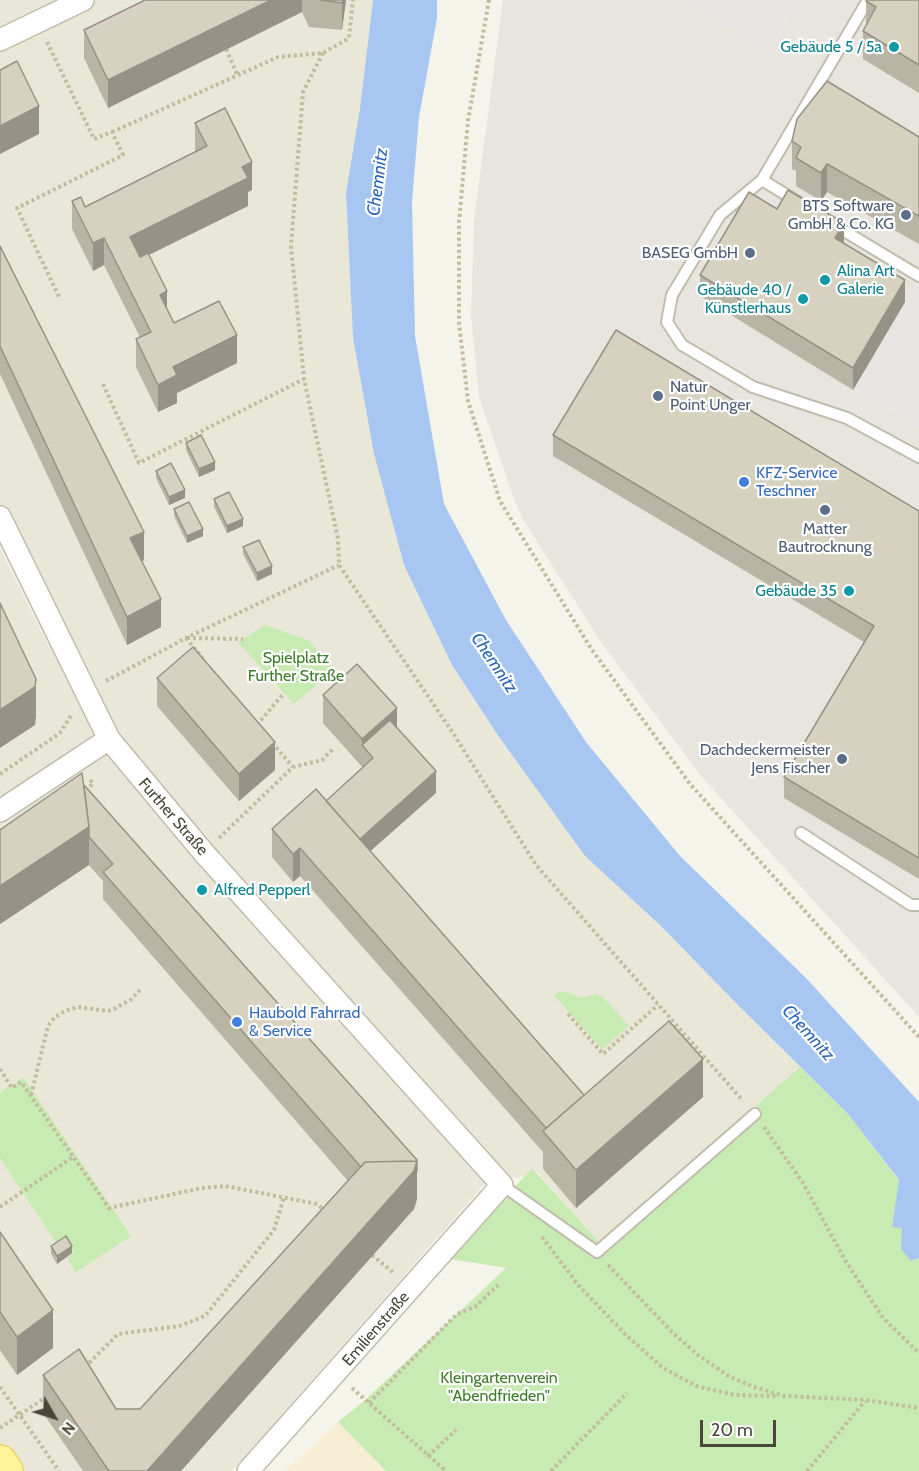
<!DOCTYPE html>
<html>
<head>
<meta charset="utf-8">
<style>
	body { margin:0 }
	#map { position:relative; width:919px; height:1471px; overflow:hidden; background:#f5f4ea; font-family:Cabin,sans-serif }
	canvas { display:block }
	.north { position:absolute; left:24px; top:1387px; width:60px; height:60px; -webkit-text-stroke:4px #fff; paint-order:stroke; rotate:129deg; font-size:16px; font-weight:700; line-height:24px; text-align:center; color:#4a4638 }
	.north::after { content:''; display:block; margin:auto; width:21px; height:27px; background:#4a4638; clip-path:polygon(50% 0,100% 100%,50% 72%,0 100%) }
	.scale { position:absolute; left:700px; top:1420px; width:76px; height:27px; box-sizing:border-box; border:3px solid #4a4638; border-top:0; padding-left:8px; font-size:18px; line-height:21px; white-space:nowrap; color:#4a4638; -webkit-text-stroke:4px #fff; paint-order:stroke }
</style>
</head>
<body>
<div id="map">
<canvas width="919" height="1471"></canvas>
<div class="north">N</div>
<div class="scale">20 m</div>
</div>
<script>
const ctx = document.querySelector('canvas').getContext('2d');
ctx.lineJoin = 'round';
function fill(path, color) {
  ctx.fillStyle = color;
  ctx.fill(path, 'evenodd');
}
function shape(rows) {
  const path = new Path2D();
  for (const r of rows) {
    path.moveTo(r[0], r[1]);
    for (let i = 2; i < r.length; i += 2) path.lineTo(r[i], r[i + 1]);
  }
  return path;
}
function stroke(path, color, width, dash) {
  ctx.strokeStyle = color;
  ctx.lineWidth = width;
  ctx.lineCap = dash ? 'butt' : 'round';
  ctx.setLineDash(dash || []);
  ctx.stroke(path);
}
function label(font, color, halo, rows, align = 'center') {
  ctx.font = font + ' Cabin,sans-serif';
  ctx.lineWidth = 4.5;
  ctx.setLineDash([]);
  ctx.textBaseline = 'middle';
  ctx.strokeStyle = halo;
  ctx.fillStyle = color;
  for (const [text, x, y, turn = 0] of rows) {
    ctx.save();
    ctx.translate(x, y);
    ctx.rotate((+turn || 0) * Math.PI / 180);
    ctx.textAlign = isNaN(turn) ? turn : align;
    if (halo) ctx.strokeText(text, 0, 0);
    ctx.fillText(text, 0, 0);
    ctx.restore();
  }
}
fill(shape([
	[0,0,373,0,360,108,346,193,353,338,374,454,404,565,452,665,499,737,585,856,661,926,800,1067,599,1242,533,1168,523,1177,488,1180,232,1471,0,1471,0,548,55,660,0,539]
]), '#e9e7d8');
fill(shape([
	[338,1422,386,1471,284,1471]
]), '#f7eed6');
fill(shape([
	[503,0,919,0,919,1017,701,776,601,642,522,518,514,499,479,397,471,315,474,220]
]), '#e8e5df');
fill(shape([
	[265,625,308,640,334,670,294,704,238,642],
	[561,992,567,992,581,998,595,994,602,996,629,1026,602,1049,554,995],
	[800,1067,848,1114,899,1181,892,1227,902,1227,911,1261,919,1258,919,1471,386,1471,338,1422,365,1400,506,1268,450,1259,532,1168,599,1242],
	[23,1077,131,1236,76,1272,67,1258,74,1253,66,1242,59,1247,0,1158,0,1093]
]), '#c8eab3');
fill(shape([
	[682,0,802,0,770,53],
	[918,282,919,283,919,429,853,390]
]), '#e7e6e2');
fill(shape([
	[373,0,437,0,437,18,419,117,412,202,415,336,444,504,506,620,586,742,680,856,806,978,919,1102,919,1258,911,1261,901,1249,902,1228,892,1227,899,1180,848,1114,736,1003,661,926,585,856,499,737,452,665,404,565,374,454,353,338,346,193,360,108]
]), '#a7c7f2');
const service = shape([
	[868,0,762,180,720,215,672,295,667,322,682,345,753,387,847,418,919,457],
	[762,180,798,202],
	[831,223,919,276],
	[801,833,911,905,919,905],
	[502,1185,597,1252,755,1114]
]);
const minor = shape([
	[0,40,83,0],
	[0,517,109,739,204,853,502,1185,248,1471],
	[0,811,109,739]
]);
const primary = shape([
	[0,1462,6,1471]
]);
stroke(service, '#c1bdad', 14);
stroke(minor, '#c1bdad', 24);
stroke(primary, '#e6d568', 36);
stroke(shape([
	[489,0,468,121,459,222,459,323,468,401,500,501,592,650,690,784,919,1037],
	[47,42,94,139,112,132,123,155,17,208,59,297],
	[226,49,237,74],
	[323,53,303,92,291,246,304,379,338,539,339,565,453,733,536,865,743,1101],
	[112,132,278,57,323,53,349,38,353,0],
	[103,384,139,463,304,379],
	[186,638,203,659],
	[187,638,243,639],
	[106,681,186,638,339,565],
	[257,725,284,693],
	[272,743,293,767],
	[0,774,60,733,72,714],
	[85,790,93,784,90,779],
	[219,838,293,767,322,760,333,749],
	[568,1014,603,1054,658,1005],
	[0,1069,12,1088,21,1082,109,1208,202,1188,225,1186,317,1204,325,1211],
	[31,1095,48,1026,55,1017,65,1011,78,1007,108,1011,114,1009,130,1000,140,990],
	[764,1127,803,1183,845,1260,883,1318,919,1353],
	[0,1207,73,1157],
	[542,1237,579,1286,627,1336,663,1368,696,1386,734,1395,777,1396],
	[372,1255,395,1274],
	[608,1265,674,1334,698,1355,730,1377,754,1387,784,1396,866,1400,919,1408],
	[85,1367,118,1334,179,1326,205,1316,274,1230,284,1197],
	[0,1387,59,1471],
	[352,1388,446,1471],
	[369,1403,457,1314,475,1307,498,1285],
	[0,1428,46,1397],
	[428,1456,456,1430],
	[551,1471,627,1393],
	[807,1471,865,1401]
]), '#c3bc9e', 4, [3, 3]);
stroke(service, '#fff', 10);
stroke(minor, '#fff', 21);
stroke(primary, '#fff39a', 33);
fill(shape([
	[145,0,346,0,342,30,309,27,302,12,108,108,84,58,84,30],
	[919,0,919,93,863,59,863,31,866,25,866,1],
	[195,123,252,190,248,192,248,206,149,255,167,309,174,323,237,363,177,393,177,403,158,412,136,367,136,339,140,337,104,265,93,271,72,229,72,201,85,207,195,152],
	[919,137,919,244,827,192,821,201,796,186,796,171,792,169,792,141],
	[777,209,844,243,905,302,853,390,700,296,700,275],
	[0,246,144,560,142,561,161,627,127,645,0,374],
	[553,435,919,511,919,879,784,798,784,777,864,642,553,456],
	[186,443,215,470,199,477,186,450],
	[156,471,185,498,169,505,156,478],
	[214,499,243,526,227,533,214,507],
	[174,509,203,536,187,543,174,516],
	[243,547,272,574,257,581,243,554],
	[157,678,275,770,239,801,157,706],
	[323,695,397,727,436,793,370,851,584,1095,703,1097,576,1208,543,1169,543,1152,300,876,293,882,272,857,272,829,326,801,363,768,323,723],
	[84,785,417,1160,417,1199,414,1209,181,1471,83,1471,43,1413,43,1375,116,1409,140,1409,348,1181,103,899,103,881,89,865,0,924,0,830],
	[0,1232,53,1348,17,1375,0,1350],
	[51,1246,72,1253,57,1264,51,1254]
]), '#b9b5a4');
fill(shape([
	[271,0,302,0,302,12,108,108,108,80],
	[343,0,346,0,342,30,342,3],
	[39,106,39,134,0,154,0,126],
	[252,162,252,190,248,192,248,206,130,264,130,237,242,167],
	[827,164,827,192,821,201,821,173],
	[844,223,844,245,835,238],
	[104,238,104,265,93,271,93,243],
	[905,280,905,302,853,390,853,368],
	[167,291,167,319,160,295],
	[237,335,237,363,177,393,177,403,158,412,158,385,173,367],
	[215,462,215,470,199,477,199,469],
	[185,490,185,498,169,505,169,497],
	[243,519,243,526,227,533,227,526],
	[203,529,203,536,187,543,187,536],
	[144,532,144,560,130,566,130,538],
	[272,566,272,574,257,581,257,573],
	[161,599,161,627,127,645,127,617],
	[36,679,36,717,35,725,0,748,0,710],
	[397,708,397,736,362,745,362,739],
	[275,742,275,770,239,801,239,774],
	[436,771,436,793,357,863,357,842],
	[89,827,89,865,0,924,0,886],
	[300,848,300,876,293,882,293,854],
	[703,1059,703,1097,576,1208,576,1170],
	[417,1160,417,1199,414,1209,181,1471,147,1471],
	[72,1246,72,1253,57,1264,57,1256],
	[53,1310,53,1348,17,1375,17,1337]
]), '#969386');
const building = shape([
	[145,0,271,0,108,80,84,30,145,0],
	[321,0,343,0,342,3,321,0],
	[867,0,919,0,919,65,863,31,876,7,866,1,867,0],
	[17,61,39,106,0,126,0,70,17,61],
	[827,81,919,137,919,216,827,164,821,173,796,158,801,147,792,141,797,119,827,81],
	[225,108,252,162,242,167,248,178,130,237,140,257,148,253,167,291,160,295,174,323,219,301,237,335,173,367,177,375,158,385,136,339,151,332,104,238,93,243,72,201,81,197,85,207,207,146,195,123,225,108],
	[788,190,844,223,835,238,905,280,853,368,700,275,749,192,777,209,788,190],
	[0,246,144,532,130,538,161,599,127,617,0,346,0,246],
	[616,330,919,511,919,858,784,777,874,626,553,435,616,330],
	[201,435,215,462,199,469,186,443,201,435],
	[171,463,185,490,169,497,156,471,171,463],
	[229,492,243,519,227,526,214,499,229,492],
	[189,502,203,529,187,536,174,509,189,502],
	[259,540,272,566,257,573,243,547,259,540],
	[0,603,36,679,35,687,0,710,0,603],
	[193,647,275,742,239,774,157,678,193,647],
	[357,664,397,708,362,739,323,695,357,664],
	[390,720,436,771,360,839,326,801,373,758,362,745,390,720],
	[82,773,89,827,0,886,0,830,82,773],
	[84,785,417,1160,417,1171,417,1161,365,1162,361,1167,103,872,113,864,89,837,89,827,84,785],
	[316,789,584,1095,546,1128,300,848,293,854,272,829,316,789],
	[669,1021,703,1059,576,1170,543,1131,669,1021],
	[417,1161,414,1171,147,1471,109,1471,43,1375,79,1349,116,1409,140,1409,365,1162,417,1161],
	[0,1232,53,1310,17,1337,0,1312,0,1232],
	[66,1236,72,1246,57,1256,51,1246,66,1236]
]);
fill(building, '#d7d2bf');
stroke(building, '#969386', 1.5);
for (const [x, y, r, color] of [
	[894,47,6,"#0f9aa8"],
	[906,215,6,"#5c6f8a"],
	[750,253,6,"#5c6f8a"],
	[825,280,6,"#0f9aa8"],
	[803,299,6,"#0f9aa8"],
	[658,396,6,"#5c6f8a"],
	[744,482,6,"#3f7fe0"],
	[825,510,6,"#5c6f8a"],
	[849,591,6,"#0f9aa8"],
	[842,759,6,"#5c6f8a"],
	[202,890,6,"#0f9aa8"],
	[237,1022,6,"#3f7fe0"]
]) {
  const dot = new Path2D();
  dot.arc(x, y, r, 0, 2 * Math.PI);
  ctx.fillStyle = color;
  ctx.fill(dot);
  stroke(dot, '#fff', 2);
}
label('16px', '#0d838f', '#fff', [
	["Gebäude 5 / 5a",882,47],
	["Alina Art",837,271,"left"],
	["Galerie",837,289,"left"],
	["Gebäude 40 /",791,290],
	["Künstlerhaus",791,308],
	["Gebäude 35",837,591],
	["Alfred Pepperl",214,890,"left"]
], 'right');
label('16px', '#4e5e75', '#fff', [
	["BTS Software",894,206],
	["GmbH & Co. KG",894,224],
	["BASEG GmbH",738,253],
	["Natur",670,387,"left"],
	["Point Unger",670,405,"left"],
	["Matter",825,529,"center"],
	["Bautrocknung",825,547,"center"],
	["Dachdeckermeister",830,750],
	["Jens Fischer",830,768]
], 'right');
label('16px', '#366cbe', '#fff', [
	["KFZ-Service",756,473],
	["Teschner",756,491],
	["Haubold Fahrrad",249,1013],
	["& Service",249,1031]
], 'left');
label('16px', '#3b7d29', '#fff', [
	["Spielplatz",296,658],
	["Further Straße",296,676],
	["Kleingartenverein",499,1378],
	["\"Abendfrieden\"",499,1396]
]);
label('16px', '#4a4638', '#fff', [
	["Further Straße",173,817,49],
	["Emilienstraße",376,1329,-49]
]);
label('italic 18px', '#2e67b8', '#fff', [
	["Chemnitz",378,182,-83],
	["Chemnitz",494,663,56],
	["Chemnitz",808,1033,48]
]);
</script>
</body>
</html>
